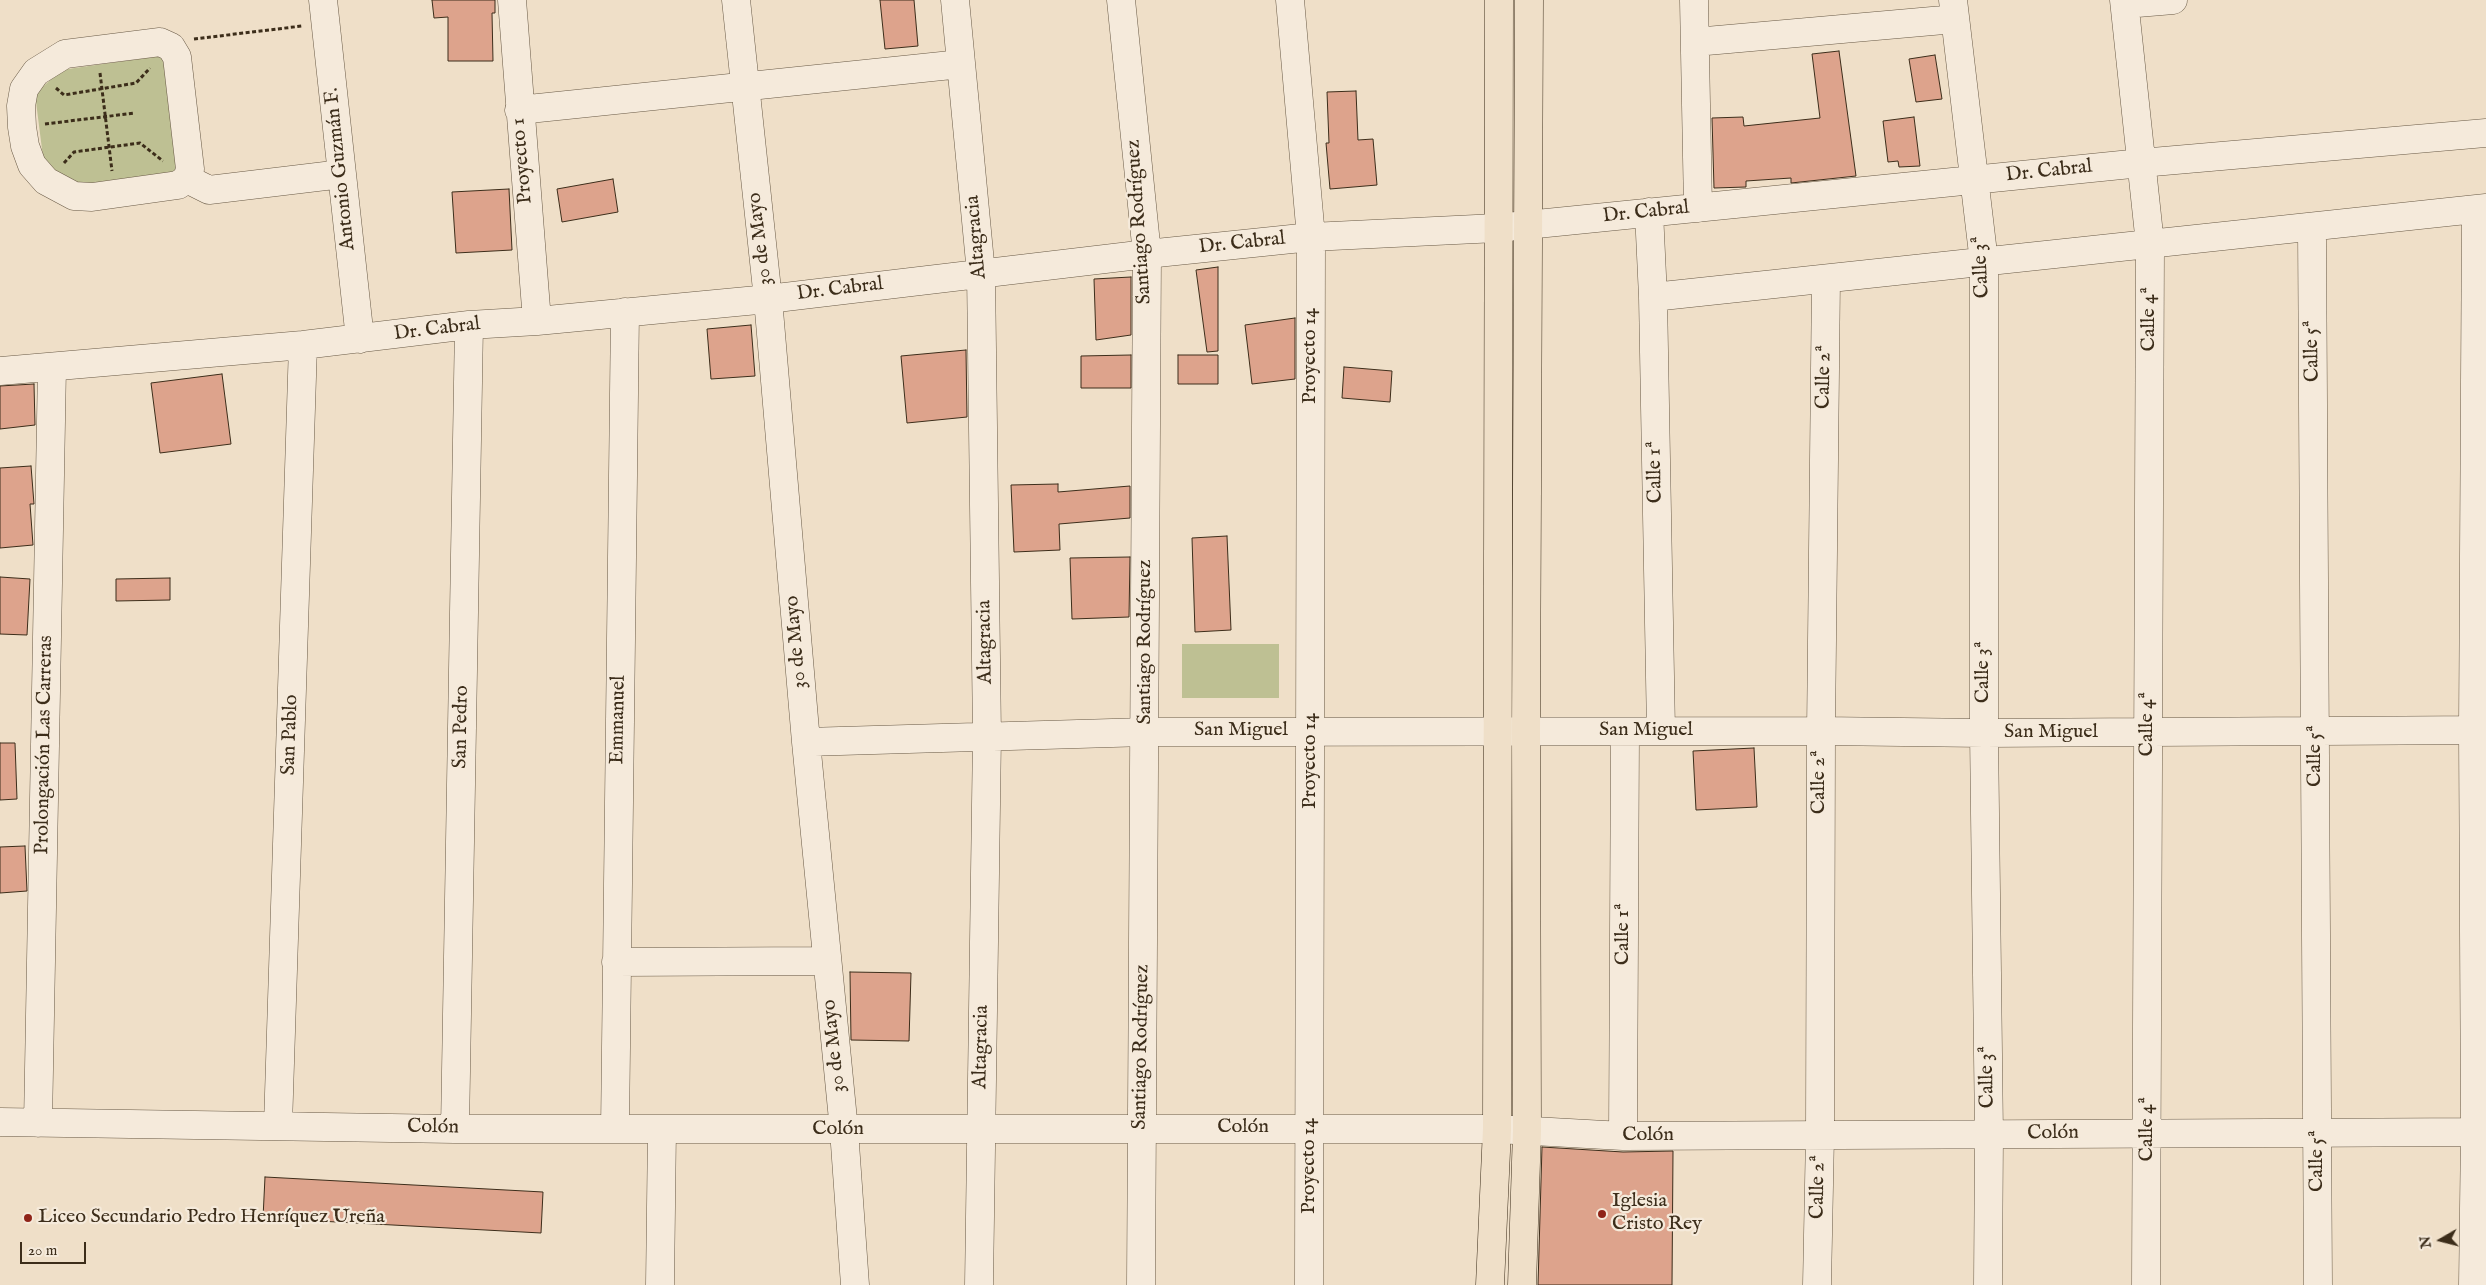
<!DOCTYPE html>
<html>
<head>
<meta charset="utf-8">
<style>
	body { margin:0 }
	#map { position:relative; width:2486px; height:1285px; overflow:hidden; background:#efdfc8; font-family:"IM FELL English",serif }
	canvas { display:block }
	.north { position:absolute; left:2416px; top:1215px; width:50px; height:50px; -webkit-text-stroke:4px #f5eadb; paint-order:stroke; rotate:262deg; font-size:14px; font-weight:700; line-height:20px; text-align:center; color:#3c2d1a }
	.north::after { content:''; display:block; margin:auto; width:18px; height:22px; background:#3c2d1a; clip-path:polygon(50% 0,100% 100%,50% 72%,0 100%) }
	.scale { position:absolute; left:20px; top:1242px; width:66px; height:22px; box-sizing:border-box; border:2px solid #3c2d1a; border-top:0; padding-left:6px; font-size:15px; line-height:18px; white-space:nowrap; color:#3c2d1a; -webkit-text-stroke:4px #f5eadb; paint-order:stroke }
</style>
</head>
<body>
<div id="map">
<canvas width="2486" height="1285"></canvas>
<div class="north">N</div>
<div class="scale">20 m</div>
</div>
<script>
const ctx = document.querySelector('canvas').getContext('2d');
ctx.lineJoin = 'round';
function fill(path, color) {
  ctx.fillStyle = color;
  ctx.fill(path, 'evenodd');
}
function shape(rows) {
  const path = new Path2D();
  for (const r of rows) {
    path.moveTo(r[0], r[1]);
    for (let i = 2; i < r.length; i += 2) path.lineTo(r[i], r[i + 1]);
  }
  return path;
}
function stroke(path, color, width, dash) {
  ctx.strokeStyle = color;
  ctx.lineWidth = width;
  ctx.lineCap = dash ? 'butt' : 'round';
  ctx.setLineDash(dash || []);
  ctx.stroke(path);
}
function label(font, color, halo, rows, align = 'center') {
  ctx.font = font + ' "IM FELL English",serif';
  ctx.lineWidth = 4.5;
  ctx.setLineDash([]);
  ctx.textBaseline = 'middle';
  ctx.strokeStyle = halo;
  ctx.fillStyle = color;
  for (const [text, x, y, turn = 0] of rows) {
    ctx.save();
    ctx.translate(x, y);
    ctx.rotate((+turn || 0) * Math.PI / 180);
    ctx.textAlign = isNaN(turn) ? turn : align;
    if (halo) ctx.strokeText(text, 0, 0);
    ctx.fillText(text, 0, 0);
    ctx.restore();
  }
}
fill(shape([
	[166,55,179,173,82,186,44,165,35,94,61,70],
	[1182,644,1279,644,1279,698,1182,698]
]), '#bec093');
const building = shape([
	[432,0,495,0,495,13,492,13,493,61,448,61,448,17,434,18,432,0],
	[880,0,914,0,918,46,885,49,880,0],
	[1839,51,1856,176,1791,183,1791,178,1746,181,1746,187,1714,188,1712,118,1743,117,1744,126,1820,118,1812,54,1839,51],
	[1935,55,1942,99,1916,102,1909,59,1935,55],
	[1356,91,1358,140,1373,139,1377,185,1330,189,1326,143,1329,143,1327,92,1356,91],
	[1914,117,1920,166,1899,167,1898,161,1888,162,1883,121,1914,117],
	[613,179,618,212,562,222,557,189,613,179],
	[509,189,512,250,456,253,452,192,509,189],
	[1218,267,1218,351,1207,352,1196,270,1218,267],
	[1131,277,1131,335,1096,340,1094,279,1131,277],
	[1295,318,1295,379,1252,384,1245,325,1295,318],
	[751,325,755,376,711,379,707,329,751,325],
	[966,350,967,417,907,423,901,356,966,350],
	[1131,355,1131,388,1081,388,1081,356,1131,355],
	[1178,355,1218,355,1218,384,1178,384,1178,355],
	[1344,367,1392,371,1390,402,1342,398,1344,367],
	[222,374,231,444,160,453,151,383,222,374],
	[34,384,35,425,0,429,0,386,34,384],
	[31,466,34,504,30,504,33,545,0,548,0,468,31,466],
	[1058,484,1058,492,1130,486,1130,518,1059,524,1060,550,1014,552,1011,485,1058,484],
	[1227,536,1231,630,1195,632,1192,538,1227,536],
	[1130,557,1129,617,1072,619,1070,558,1130,557],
	[0,577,30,579,27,635,0,634,0,577],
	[170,578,170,600,116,601,116,579,170,578],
	[0,743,15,743,17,799,0,800,0,743],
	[1754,748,1757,807,1696,810,1693,751,1754,748],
	[25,846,27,891,0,893,0,847,25,846],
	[850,972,911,973,909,1041,851,1040,850,972],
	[1542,1147,1623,1152,1673,1151,1672,1285,1538,1285,1542,1147],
	[265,1177,543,1192,541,1233,263,1218,265,1177]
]);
fill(building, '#dda38c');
stroke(building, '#3c2d1a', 1);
const minor = shape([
	[323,0,360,339],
	[512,0,537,321],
	[736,0,768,299,806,742,844,1130,855,1285],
	[955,0,981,273,987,736,979,1285],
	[1121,0,1147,254,1141,1285],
	[1290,0,1311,237,1309,1285],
	[1694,0,1698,208],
	[1953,0,1984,262,1984,733,1989,1134,1988,1285],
	[2124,0,2150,244,2146,1285],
	[2125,4,2173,0],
	[160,42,171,47,177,57,190,169,187,179,178,185,92,197,74,196,46,181,32,165,25,146,22,127,21,106,24,89,36,72,65,54,160,42],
	[1695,42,1955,19],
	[519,110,961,64],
	[187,179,209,190,342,174],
	[1649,212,1653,297,1661,731],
	[2312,227,2318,1285],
	[1653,297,2486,208],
	[0,371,303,345,469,325,537,321,768,299,1147,254,1311,237,1497,228,2141,163,2486,133],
	[806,742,1146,732,1821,731,1984,733,2486,730],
	[616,962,826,961],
	[0,1122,455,1129,1497,1129,1623,1136,2486,1132],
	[38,1123,52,367],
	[278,1125,303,345],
	[455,1129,469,325],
	[615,1129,625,312],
	[1623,1136,1625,732],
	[660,1285,662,1129],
	[1817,1285,1820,1135,1821,731,1826,279],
	[2473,1285,2475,1132,2473,730,2476,209]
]);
const major = shape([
	[1490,1285,1497,1129,1499,0],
	[1522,1285,1527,1131,1526,732,1529,0]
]);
stroke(minor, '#695a46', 29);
stroke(major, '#3c2d1a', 29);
stroke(shape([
	[194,39,302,26],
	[100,73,112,171],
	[56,88,64,95,136,83,150,68],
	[45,124,135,113],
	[64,163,74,152,140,143,163,161]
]), '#3c2d1a', 3, [4, 2.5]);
stroke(minor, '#f5eadb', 28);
stroke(major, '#efdfc8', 28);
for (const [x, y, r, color] of [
	[1602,1214,5,"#8f2418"],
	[28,1218,5,"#8f2418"]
]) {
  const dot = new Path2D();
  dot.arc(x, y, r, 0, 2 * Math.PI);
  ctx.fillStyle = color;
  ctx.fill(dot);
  stroke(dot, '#f5eadb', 2);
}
label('20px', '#3c2d1a', '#f5eadb', [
	["Proyecto 1",523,161,-95],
	["Antonio Guzmán F.",341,169,-96],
	["Dr. Cabral",2049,172,-6],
	["Dr. Cabral",1646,213,-6],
	["Santiago Rodríguez",1140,222,-94],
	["Altagracia",977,237,-95],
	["30 de Mayo",761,239,-97],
	["Dr. Cabral",1242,244,-6],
	["Calle 3ª",1982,267,-93],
	["Dr. Cabral",840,290,-7],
	["Calle 4ª",2150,319,-90],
	["Dr. Cabral",437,330,-7],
	["Calle 5ª",2313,351,-91],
	["Proyecto 14",1311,356,-90],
	["Calle 2ª",1825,377,-89],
	["Calle 1ª",1656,472,-91],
	["30 de Mayo",797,642,-95],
	["Altagracia",986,642,-91],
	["Santiago Rodríguez",1146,642,-90],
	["Calle 3ª",1984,672,-90],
	["Emmanuel",619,720,-89],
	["Calle 4ª",2148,724,-90],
	["San Pedro",462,727,-89],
	["San Miguel",1241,731],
	["San Miguel",1646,731],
	["San Miguel",2051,733],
	["San Pablo",291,735,-88],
	["Prolongación Las Carreras",45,745,-89],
	["Calle 5ª",2316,756,-90],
	["Proyecto 14",1311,761,-90],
	["Calle 2ª",1820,782,-90],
	["Calle 1ª",1624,934,-90],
	["30 de Mayo",835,1046,-96],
	["Altagracia",982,1047,-89],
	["Santiago Rodríguez",1142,1047,-89],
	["Calle 3ª",1988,1077,-91],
	["Colón",433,1128,1],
	["Colón",1243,1128],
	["Calle 4ª",2148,1129,-90],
	["Colón",838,1130],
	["Colón",2053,1134,-1],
	["Colón",1648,1136],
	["Calle 5ª",2318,1161,-90],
	["Proyecto 14",1310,1166,-90],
	["Calle 2ª",1819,1187,-89]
]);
label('20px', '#3c2d1a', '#f5eadb', [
	["Iglesia",1612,1202],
	["Cristo Rey",1612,1225],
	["Liceo Secundario Pedro Henríquez Ureña",38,1218]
], 'left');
</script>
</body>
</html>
